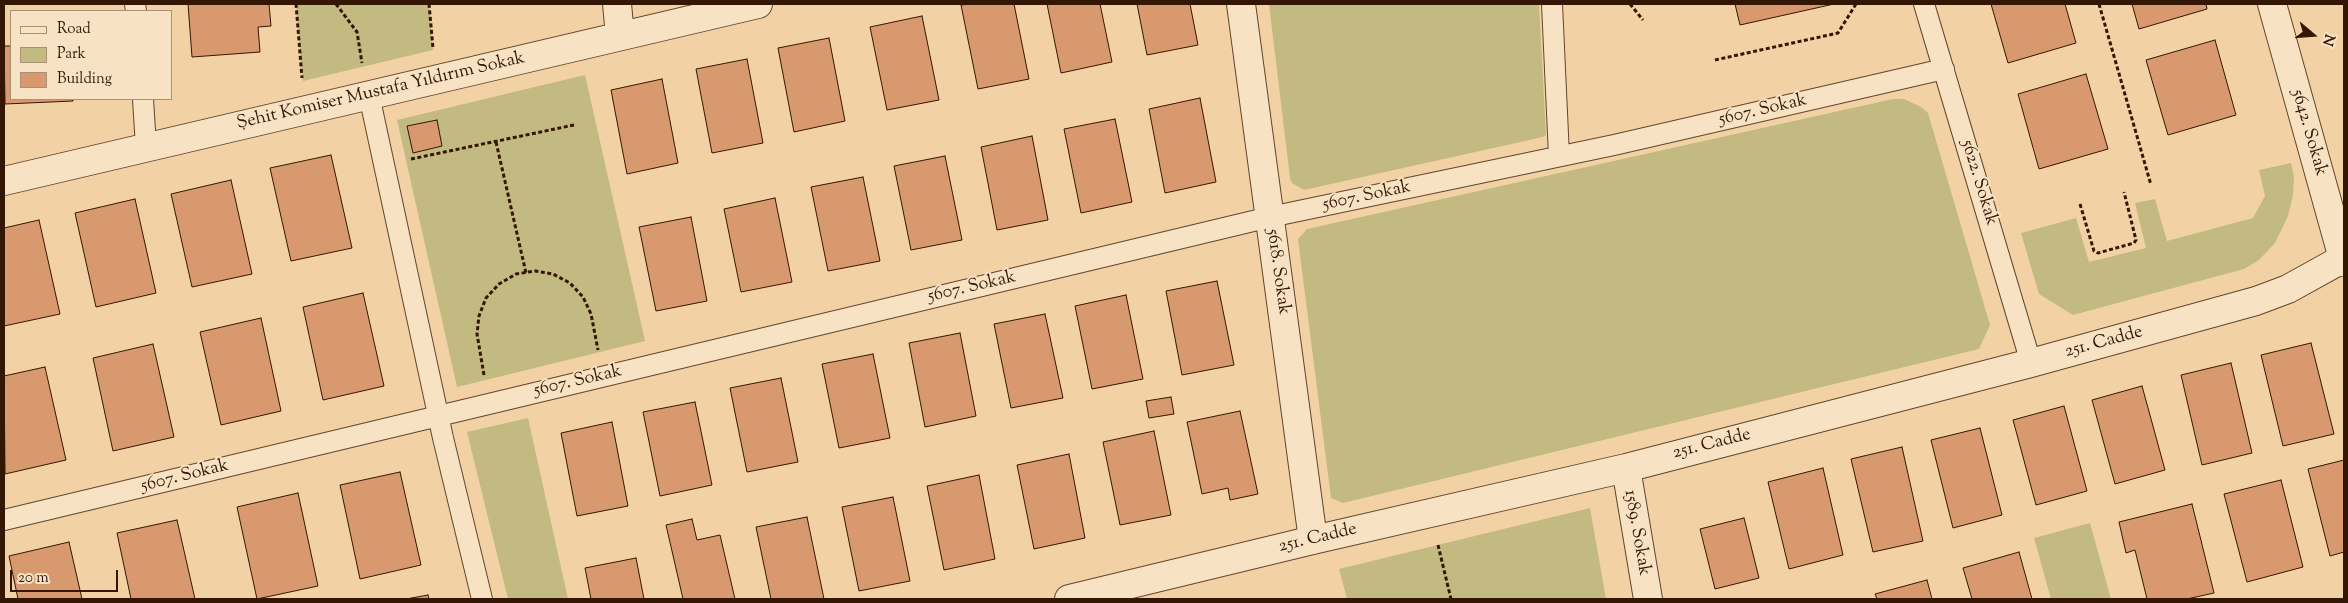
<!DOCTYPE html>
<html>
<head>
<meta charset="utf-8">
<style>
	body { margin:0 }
	#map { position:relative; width:2348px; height:603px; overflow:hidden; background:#f2d2a5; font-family:"Sorts Mill Goudy",serif }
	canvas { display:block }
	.frame { position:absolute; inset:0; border:5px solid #331604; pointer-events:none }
	.legend { position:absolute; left:10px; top:10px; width:162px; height:90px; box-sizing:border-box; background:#f7e2c4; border:1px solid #a99077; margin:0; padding:6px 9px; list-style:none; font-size:15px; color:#331604 }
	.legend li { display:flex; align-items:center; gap:10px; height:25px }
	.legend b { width:25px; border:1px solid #a99077 }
	.north { position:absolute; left:2288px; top:10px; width:50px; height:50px; -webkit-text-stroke:4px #f7e2c4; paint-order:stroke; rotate:108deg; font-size:14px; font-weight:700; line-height:20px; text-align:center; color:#331604 }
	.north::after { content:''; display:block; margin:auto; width:18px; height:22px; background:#331604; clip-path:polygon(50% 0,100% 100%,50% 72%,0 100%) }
	.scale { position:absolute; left:10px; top:570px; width:108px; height:22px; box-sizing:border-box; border:2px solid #331604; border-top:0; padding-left:6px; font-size:15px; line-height:18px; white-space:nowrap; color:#331604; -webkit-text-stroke:4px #f7e2c4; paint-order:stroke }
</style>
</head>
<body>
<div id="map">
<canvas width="2348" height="603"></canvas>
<div class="frame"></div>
<ul class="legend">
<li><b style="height:6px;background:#f7e2c4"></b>Road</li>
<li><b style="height:14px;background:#c2ba81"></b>Park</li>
<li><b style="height:14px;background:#d8996e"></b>Building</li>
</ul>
<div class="north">N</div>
<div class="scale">20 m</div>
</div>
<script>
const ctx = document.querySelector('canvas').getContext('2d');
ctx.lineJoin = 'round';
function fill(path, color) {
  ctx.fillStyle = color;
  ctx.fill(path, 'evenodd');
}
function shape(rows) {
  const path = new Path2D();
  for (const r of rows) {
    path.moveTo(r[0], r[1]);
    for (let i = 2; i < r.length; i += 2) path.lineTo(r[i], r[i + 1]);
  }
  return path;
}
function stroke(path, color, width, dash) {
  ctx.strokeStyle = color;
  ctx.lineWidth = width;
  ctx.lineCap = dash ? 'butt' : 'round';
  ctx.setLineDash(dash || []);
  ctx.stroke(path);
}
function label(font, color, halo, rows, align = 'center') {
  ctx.font = font + ' "Sorts Mill Goudy",serif';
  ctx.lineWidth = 4;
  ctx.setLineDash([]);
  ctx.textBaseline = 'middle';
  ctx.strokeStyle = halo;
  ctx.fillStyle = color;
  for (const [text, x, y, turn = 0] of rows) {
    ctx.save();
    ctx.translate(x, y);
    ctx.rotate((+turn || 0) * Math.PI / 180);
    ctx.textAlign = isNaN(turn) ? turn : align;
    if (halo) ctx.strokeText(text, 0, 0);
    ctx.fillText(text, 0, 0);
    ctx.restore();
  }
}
fill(shape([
	[296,4,429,4,433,50,303,81],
	[1269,4,1539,4,1546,135,1543,137,1304,190,1292,183,1290,178],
	[585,75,645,341,457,387,397,120],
	[1893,99,1904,99,1921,107,1928,113,1990,325,1979,349,1343,503,1331,498,1298,239,1307,229],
	[2291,163,2294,177,2293,195,2288,216,2275,243,2259,260,2244,269,2073,315,2039,294,2021,233,2076,218,2089,262,2146,248,2135,203,2155,199,2167,241,2253,218,2265,196,2259,170],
	[528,418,568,599,508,599,467,432],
	[1590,508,1606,599,1347,599,1339,569],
	[2090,523,2111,599,2051,599,2034,538]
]), '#c2ba81');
const building = shape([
	[188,4,269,4,271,26,258,27,260,52,192,57,188,4],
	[970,4,1014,4,1029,79,978,89,961,5,970,4],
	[1047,4,1100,4,1112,62,1061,73,1047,4],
	[1137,4,1190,4,1198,45,1147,55,1137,4],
	[1735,4,1834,4,1740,25,1735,4],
	[1991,4,2065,4,2076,43,2008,63,1991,4],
	[2132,4,2206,4,2207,9,2139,29,2132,4],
	[922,16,939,100,887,110,870,27,922,16],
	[829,38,845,121,794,132,778,48,829,38],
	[2215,40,2236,115,2168,135,2146,60,2215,40],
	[4,46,11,46,11,99,73,99,73,101,5,104,4,46],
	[747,59,763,143,712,153,696,69,747,59],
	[2086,74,2108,149,2039,169,2018,94,2086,74],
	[662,79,678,163,627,174,611,90,662,79],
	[1200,98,1216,182,1165,193,1149,109,1200,98],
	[1115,119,1132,202,1081,213,1064,129,1115,119],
	[437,120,442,146,413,153,407,126,437,120],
	[1032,136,1048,220,997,230,981,147,1032,136],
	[331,155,352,248,291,261,270,168,331,155],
	[945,156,962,240,911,250,894,166,945,156],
	[863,177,880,261,828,271,811,187,863,177],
	[231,180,252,274,192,287,171,194,231,180],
	[775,198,792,282,741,292,724,209,775,198],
	[135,199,156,293,96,307,75,213,135,199],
	[691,217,707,301,656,311,639,227,691,217],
	[39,220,60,314,4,326,4,228,39,220],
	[1217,281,1234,365,1182,375,1166,291,1217,281],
	[363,293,384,386,323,400,303,307,363,293],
	[1126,295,1143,379,1092,389,1075,306,1126,295],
	[1045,314,1063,398,1011,408,994,324,1045,314],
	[261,318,281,411,221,425,200,332,261,318],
	[960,333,976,416,925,427,909,343,960,333],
	[2311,343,2334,434,2283,446,2261,355,2311,343],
	[153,344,174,437,113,451,93,358,153,344],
	[873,354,890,438,839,448,822,364,873,354],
	[2231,363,2252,453,2202,465,2181,375,2231,363],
	[45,367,66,460,5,474,4,376,45,367],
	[781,378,798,462,747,472,730,388,781,378],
	[2142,386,2165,470,2115,484,2092,400,2142,386],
	[1171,397,1174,414,1149,418,1146,401,1171,397],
	[695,402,712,485,660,496,643,412,695,402],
	[2064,406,2087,491,2036,505,2013,420,2064,406],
	[1240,411,1258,494,1230,500,1228,488,1202,494,1187,422,1240,411],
	[612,422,628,506,577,516,561,433,612,422],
	[1980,428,2002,515,1953,528,1931,440,1980,428],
	[1154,431,1171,515,1120,525,1103,442,1154,431],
	[1902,447,1923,541,1873,552,1851,459,1902,447],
	[1069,454,1085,538,1034,549,1017,465,1069,454],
	[2344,460,2344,552,2330,556,2308,469,2344,460],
	[1823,468,1843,555,1789,569,1768,482,1823,468],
	[400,472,421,565,360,579,340,485,400,472],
	[979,475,995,559,944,570,927,486,979,475],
	[2281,480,2303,567,2247,582,2224,494,2281,480],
	[298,493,318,586,257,599,237,507,298,493],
	[893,497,910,581,859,591,842,507,893,497],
	[2192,504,2214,593,2187,599,2147,599,2135,550,2126,553,2119,522,2192,504],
	[807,517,824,599,771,599,756,527,807,517],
	[1744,518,1759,578,1715,589,1700,529,1744,518],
	[692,519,697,540,720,535,735,599,683,599,666,525,692,519],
	[177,520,195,599,131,599,117,533,177,520],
	[69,542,82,599,18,599,9,556,69,542],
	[2019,552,2032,599,1972,599,1963,568,2019,552],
	[636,558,644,599,591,599,585,568,636,558],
	[1927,580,1932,599,1877,599,1875,594,1927,580],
	[428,595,429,599,406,599,428,595]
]);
fill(building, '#d8996e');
stroke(building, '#331604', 1);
const service = shape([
	[135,4,136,11],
	[1552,4,1559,156],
	[1924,4,2031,363],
	[369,95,443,438,482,599],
	[143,99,146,147],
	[4,520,1270,217,1614,145,1944,69]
]);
const minor = shape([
	[617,4,620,36],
	[1241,4,1313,540],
	[2272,4,2344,262],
	[4,181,758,4],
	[1626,468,1648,599],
	[1069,599,1313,540,1626,468,2031,363,2256,301,2288,289,2344,258]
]);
stroke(service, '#63452c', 22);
stroke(minor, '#63452c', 30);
stroke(shape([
	[296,4,302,78],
	[336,4,357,32,362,63],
	[429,4,433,48],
	[1630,4,1643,20],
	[2099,4,2151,185],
	[1715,60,1838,33,1856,4],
	[496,142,526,273],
	[411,159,574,125],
	[2080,204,2094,251,2098,253,2134,243,2136,240,2124,192],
	[484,375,477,334,479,316,486,298,499,284,516,274,535,271,553,274,570,283,583,297,591,314,598,350],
	[1438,545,1451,599]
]), '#331604', 3, [4, 2.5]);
stroke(service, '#f7e2c4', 20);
stroke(minor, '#f7e2c4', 28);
label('18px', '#331604', '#f7e2c4', [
	["Şehit Komiser Mustafa Yıldırım Sokak",381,92,-13],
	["5607. Sokak",1763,111,-13],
	["5642. Sokak",2308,133,74],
	["5622. Sokak",1978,183,73],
	["5607. Sokak",1367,197,-12],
	["5618. Sokak",1277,272,82],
	["5607. Sokak",972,288,-13],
	["251. Cadde",2104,343,-15],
	["5607. Sokak",578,382,-13],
	["251. Cadde",1712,445,-14],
	["5607. Sokak",185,477,-14],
	["1589. Sokak",1636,533,80],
	["251. Cadde",1318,539,-13]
]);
</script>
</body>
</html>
